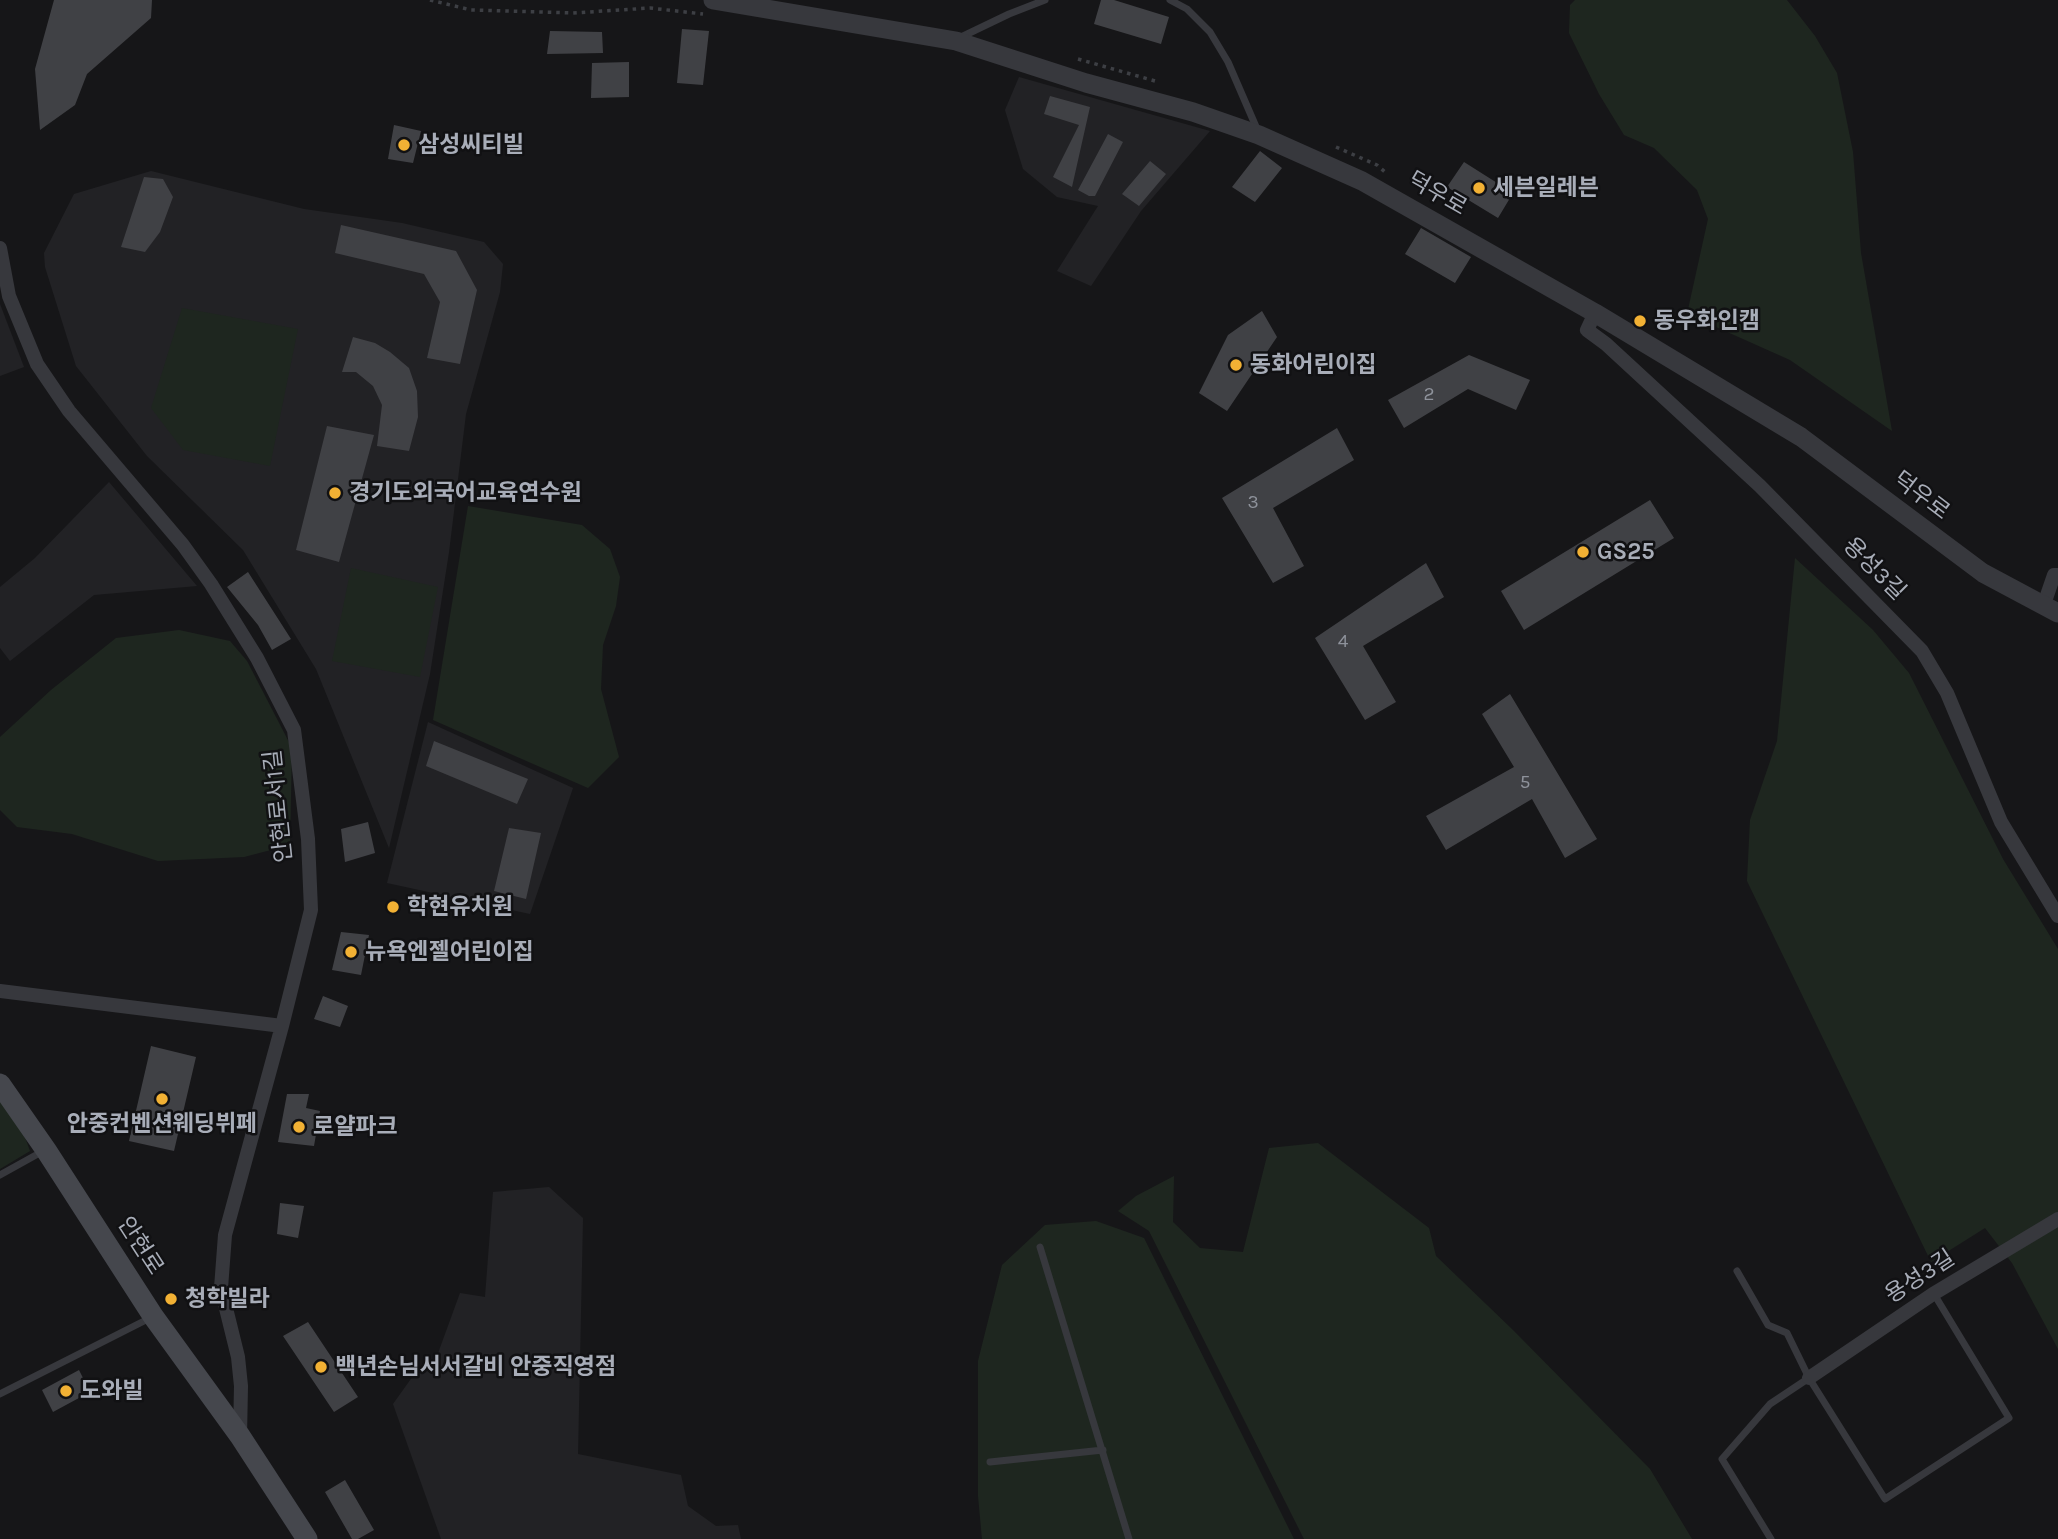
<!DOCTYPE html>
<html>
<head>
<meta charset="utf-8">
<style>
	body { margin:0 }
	canvas { display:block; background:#161618 }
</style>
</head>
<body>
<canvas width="2058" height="1539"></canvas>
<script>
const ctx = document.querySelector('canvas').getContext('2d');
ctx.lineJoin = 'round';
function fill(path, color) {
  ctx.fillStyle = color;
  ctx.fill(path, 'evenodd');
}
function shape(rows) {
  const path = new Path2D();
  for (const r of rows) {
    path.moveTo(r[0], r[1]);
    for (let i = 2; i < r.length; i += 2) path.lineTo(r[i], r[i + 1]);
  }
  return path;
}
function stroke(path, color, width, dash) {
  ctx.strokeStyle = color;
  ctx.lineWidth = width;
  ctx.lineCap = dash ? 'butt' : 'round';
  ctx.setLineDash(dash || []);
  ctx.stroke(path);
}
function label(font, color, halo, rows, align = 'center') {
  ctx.font = font + ' Karla,"Noto Sans KR",sans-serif';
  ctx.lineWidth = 5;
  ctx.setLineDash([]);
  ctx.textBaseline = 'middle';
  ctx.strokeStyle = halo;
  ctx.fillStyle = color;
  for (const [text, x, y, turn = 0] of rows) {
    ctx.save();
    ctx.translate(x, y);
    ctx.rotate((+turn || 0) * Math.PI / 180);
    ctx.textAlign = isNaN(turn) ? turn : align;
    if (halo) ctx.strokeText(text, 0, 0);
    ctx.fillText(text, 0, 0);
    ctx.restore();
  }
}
fill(shape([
	[1019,77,1210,131,1141,211,1091,286,1057,271,1098,206,1057,197,1023,169,1005,110],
	[151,171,304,209,402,223,484,242,503,264,500,292,466,414,449,552,430,674,389,848,316,669,243,550,147,456,76,366,45,267,44,253,74,194],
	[0,304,24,367,0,376],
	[109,482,197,586,94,595,10,661,0,648,0,587,35,558],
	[428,722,573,788,530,914,387,883],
	[549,1187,583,1218,578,1454,681,1475,688,1506,716,1526,738,1525,741,1539,441,1539,393,1404,413,1376,433,1367,460,1293,485,1297,493,1192]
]), '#222225');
fill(shape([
	[1575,0,1787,0,1815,36,1837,73,1853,152,1861,253,1892,431,1790,360,1687,314,1708,219,1697,190,1654,148,1624,135,1599,94,1569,33,1570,5],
	[182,308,298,329,270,466,183,450,151,408],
	[468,506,582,525,610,549,620,577,616,606,603,645,601,689,619,757,588,788,433,720],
	[1795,558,1873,630,1909,673,2003,859,2058,949,2058,1349,2012,1263,1985,1228,1931,1262,1747,881,1750,820,1777,741],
	[351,568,438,587,420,677,332,661],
	[179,630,230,641,247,661,292,748,290,845,244,857,158,861,72,834,17,827,0,810,0,737,51,690,116,638],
	[0,1100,23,1132,30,1151,0,1169],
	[1318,1143,1429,1228,1436,1256,1513,1330,1650,1469,1692,1539,1304,1539,1149,1231,1118,1211,1136,1196,1174,1176,1173,1222,1200,1248,1243,1252,1269,1148],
	[1096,1221,1144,1238,1294,1539,982,1539,978,1496,978,1361,1002,1265,1045,1225]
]), '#1e261f');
fill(shape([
	[54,0,152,0,151,18,87,74,75,105,40,130,35,69],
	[1101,0,1114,0,1169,17,1161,44,1094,24],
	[682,29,709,31,703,85,677,83],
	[550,31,602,32,603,53,547,54],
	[629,62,629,97,591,98,592,63],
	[1050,96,1090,107,1072,187,1053,177,1079,125,1044,114],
	[394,125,421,131,413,163,388,159],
	[1108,134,1123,142,1095,196,1089,196,1078,190],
	[1260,151,1282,168,1255,202,1232,187],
	[1150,161,1166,174,1139,206,1122,194],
	[1464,162,1513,193,1498,218,1447,187],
	[144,177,163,179,173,197,160,232,145,252,121,247],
	[341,225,456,251,477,290,460,364,427,358,440,302,424,274,335,253],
	[1421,228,1471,257,1455,283,1405,254],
	[1262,311,1277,337,1227,411,1199,393,1228,335],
	[353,337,375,343,390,352,409,368,417,391,418,417,409,451,377,446,382,405,373,386,356,372,342,372],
	[1469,355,1530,380,1516,410,1468,389,1404,428,1388,400],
	[327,426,374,435,339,562,296,550],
	[1337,428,1354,460,1273,508,1304,566,1273,583,1222,498],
	[1650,500,1674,538,1524,630,1501,591],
	[1426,563,1444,597,1363,646,1396,702,1365,720,1315,638],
	[248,572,291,639,272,650,258,625,227,587],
	[1510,694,1597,839,1565,858,1532,799,1446,850,1426,816,1514,767,1482,714],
	[434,741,528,779,517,804,426,766],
	[368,822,375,853,345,862,341,829],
	[509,828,541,833,526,899,494,891],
	[341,932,369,935,361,975,332,970],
	[323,996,348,1006,340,1027,314,1019],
	[151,1046,196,1057,174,1151,129,1141],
	[287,1094,309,1094,306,1108,320,1111,314,1146,278,1142],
	[280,1203,304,1206,298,1238,277,1234],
	[308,1322,358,1397,334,1412,283,1336],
	[79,1370,90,1392,53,1412,42,1390],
	[345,1480,374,1530,358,1539,352,1539,325,1492]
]), '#404145');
stroke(shape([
	[430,0,471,10,573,13,650,8,703,14],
	[1078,59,1155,81],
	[1336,147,1377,165,1385,172]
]), '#3d3f44', 3.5, [3.5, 5]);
stroke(shape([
	[1170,0,1187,9,1210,32,1228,62,1257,129],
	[959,38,1009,14,1045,0],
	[0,1175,45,1150],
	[1040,1247,1129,1539],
	[1737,1271,1768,1325,1787,1333,1809,1378,1885,1499,2009,1418,1934,1294],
	[0,1394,150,1318],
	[990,1462,1103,1450],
	[1771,1539,1722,1459,1770,1404,1809,1378]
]), '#37383d', 7);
stroke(shape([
	[0,248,9,296,37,364,69,411,183,545,211,584,257,658,294,730,308,839,311,910,282,1026,225,1235,221,1288,238,1357,241,1386,240,1436],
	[1595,313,1587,330,1606,344,1760,486,1922,651,1947,693,2001,822,2058,916],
	[2043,607,2054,575,2058,575],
	[0,991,282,1026],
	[1809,1378,1933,1294,2058,1219]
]), '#37383d', 14);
stroke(shape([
	[713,0,956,41,1086,83,1193,112,1259,135,1362,181,1595,313,1801,437,1983,573,2058,613]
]), '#37383d', 19);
stroke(shape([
	[0,1084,46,1150,153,1316,240,1436,307,1539]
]), '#45474d', 21);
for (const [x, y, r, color] of [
	[404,145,7,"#f2b134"],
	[1479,188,7,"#f2b134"],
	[1640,321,7,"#f2b134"],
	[1236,365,7,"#f2b134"],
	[335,493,7,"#f2b134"],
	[1583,552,7,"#f2b134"],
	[393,907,7,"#f2b134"],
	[351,952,7,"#f2b134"],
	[162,1099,7,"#f2b134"],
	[299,1127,7,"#f2b134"],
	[171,1299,7,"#f2b134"],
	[321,1367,7,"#f2b134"],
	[66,1391,7,"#f2b134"]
]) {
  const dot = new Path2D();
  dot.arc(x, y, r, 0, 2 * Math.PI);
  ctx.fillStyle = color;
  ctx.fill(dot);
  stroke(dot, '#111113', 2.5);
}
label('19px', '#8e929b', null, [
	["2",1429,395],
	["3",1253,503],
	["4",1343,642],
	["5",1525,783]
]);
label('bold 23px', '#a8adb8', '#111113', [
	["삼성씨티빌",418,145],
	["세븐일레븐",1493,188],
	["동우화인캠",1654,321],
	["동화어린이집",1250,365],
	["경기도외국어교육연수원",349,493],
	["GS25",1597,552],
	["학현유치원",407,907],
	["뉴욕엔젤어린이집",365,952],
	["안중컨벤션웨딩뷔페",162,1124,"center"],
	["로얄파크",313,1127],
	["청학빌라",185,1299],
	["백년손님서서갈비 안중직영점",335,1367],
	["도와빌",80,1391]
], 'left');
label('23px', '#a8adb8', '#111113', [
	["덕우로",1437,194,30],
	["덕우로",1921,496,37],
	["용성3길",1874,569,45],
	["안현로서1길",279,806,-96],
	["안현로",140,1246,57],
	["용성3길",1920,1277,-33]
]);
</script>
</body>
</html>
